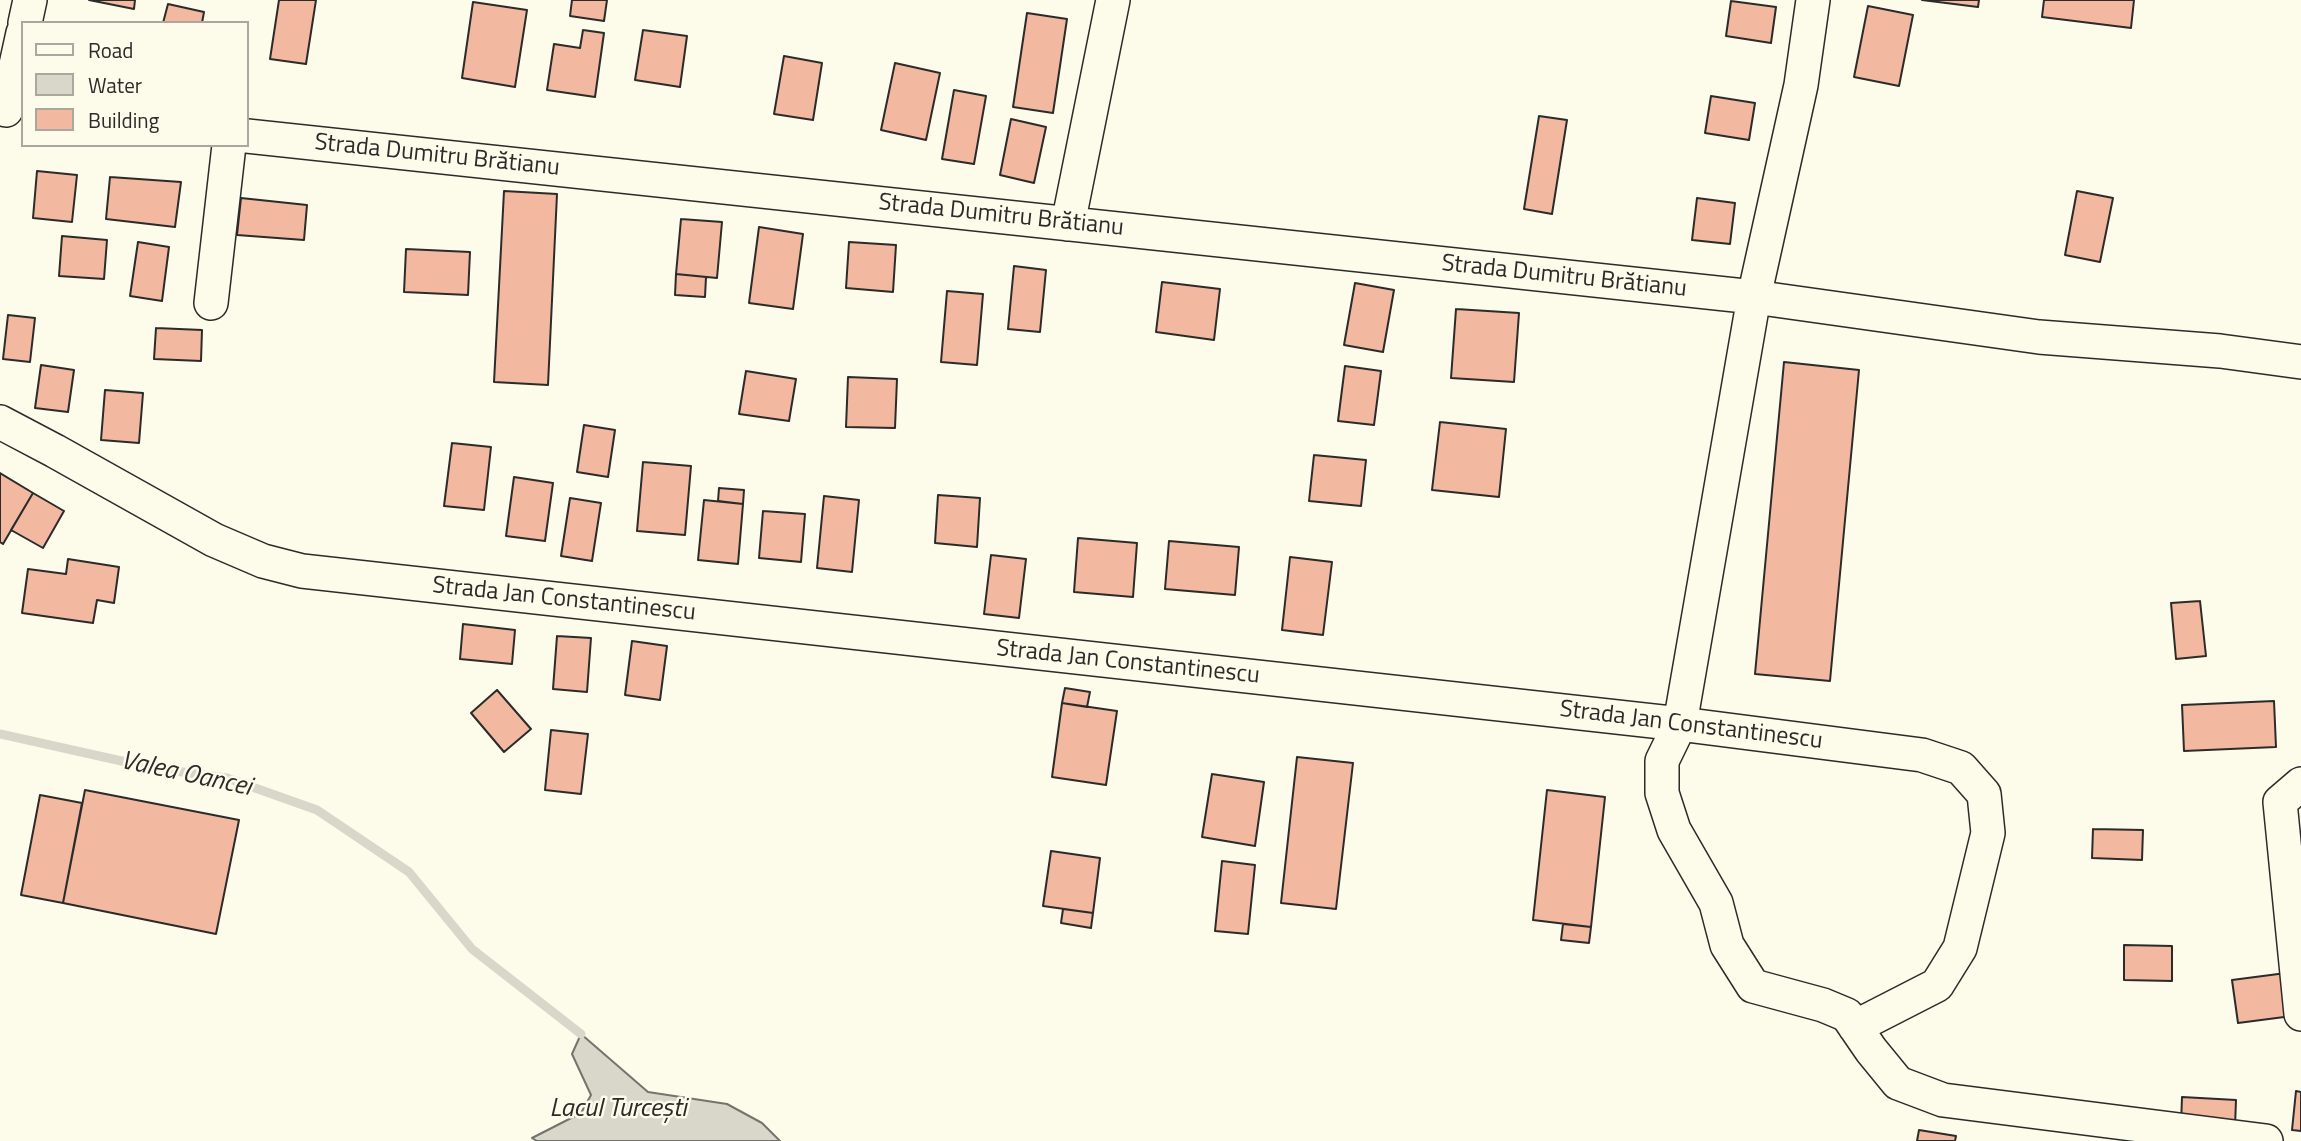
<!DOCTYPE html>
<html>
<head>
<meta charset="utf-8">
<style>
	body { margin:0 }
	#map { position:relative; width:2301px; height:1141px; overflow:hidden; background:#fdfbea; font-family:"Titillium Web",sans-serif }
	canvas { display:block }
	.legend { position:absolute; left:21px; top:21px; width:228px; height:126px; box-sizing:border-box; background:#fdfbea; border:2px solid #a9a89e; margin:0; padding:9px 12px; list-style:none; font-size:21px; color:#2b2b2b }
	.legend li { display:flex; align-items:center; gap:14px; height:35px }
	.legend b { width:35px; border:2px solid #a9a89e }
</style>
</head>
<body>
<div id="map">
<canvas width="2301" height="1141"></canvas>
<ul class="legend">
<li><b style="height:9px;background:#fdfbea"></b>Road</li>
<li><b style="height:19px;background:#d8d7c9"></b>Water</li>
<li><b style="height:19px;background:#f2b8a0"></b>Building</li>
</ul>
</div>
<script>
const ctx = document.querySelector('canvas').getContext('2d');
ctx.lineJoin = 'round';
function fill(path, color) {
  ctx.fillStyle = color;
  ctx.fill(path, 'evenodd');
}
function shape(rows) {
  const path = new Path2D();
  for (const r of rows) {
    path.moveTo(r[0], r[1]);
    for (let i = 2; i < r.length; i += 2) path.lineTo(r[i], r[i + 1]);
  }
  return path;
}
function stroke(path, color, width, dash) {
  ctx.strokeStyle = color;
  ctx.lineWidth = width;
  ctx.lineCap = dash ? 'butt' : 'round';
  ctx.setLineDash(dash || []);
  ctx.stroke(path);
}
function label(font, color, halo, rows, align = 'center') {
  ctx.font = font + ' "Titillium Web",sans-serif';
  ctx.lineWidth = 5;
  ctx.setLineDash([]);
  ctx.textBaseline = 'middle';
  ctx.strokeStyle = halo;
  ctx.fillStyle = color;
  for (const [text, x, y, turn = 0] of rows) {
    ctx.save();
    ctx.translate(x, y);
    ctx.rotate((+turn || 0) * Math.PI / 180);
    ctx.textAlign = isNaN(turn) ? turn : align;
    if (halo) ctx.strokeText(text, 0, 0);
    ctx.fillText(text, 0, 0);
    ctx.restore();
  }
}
const water = shape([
	[581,1034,648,1092,727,1104,762,1123,780,1141,537,1141,532,1138,581,1113,591,1095,572,1054,581,1034]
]);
fill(water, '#d8d7c9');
stroke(water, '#74746e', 2);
stroke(shape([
	[0,734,153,768,227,778,317,810,409,872,472,949,581,1034]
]), '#d8d7c9', 9);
const building = shape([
	[89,0,135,0,134,9,89,0],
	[279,0,316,0,306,64,270,59,279,0],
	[572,0,607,0,604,21,570,16,572,0],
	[1922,0,1979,0,1978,7,1922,0],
	[2044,0,2134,0,2131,28,2042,17,2044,0],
	[1731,1,1776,7,1771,43,1726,36,1731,1],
	[473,2,527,10,515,87,462,78,473,2],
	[168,4,204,12,202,23,163,23,168,4],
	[1868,6,1913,15,1899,86,1854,77,1868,6],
	[1027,13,1067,19,1053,113,1013,107,1027,13],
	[583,30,604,33,595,97,547,90,554,44,580,48,583,30],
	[643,30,687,36,680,87,635,80,643,30],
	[784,56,822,63,813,120,774,114,784,56],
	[895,63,940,73,926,140,881,130,895,63],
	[954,90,986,96,974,164,942,159,954,90],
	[1711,96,1755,103,1749,140,1705,133,1711,96],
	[1539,116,1567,120,1552,214,1524,209,1539,116],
	[1011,119,1046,127,1034,183,1000,175,1011,119],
	[37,171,77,175,72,222,33,218,37,171],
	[110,177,181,182,175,227,106,219,110,177],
	[504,191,557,194,548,385,494,382,504,191],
	[2077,191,2113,198,2100,262,2065,255,2077,191],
	[241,198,307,205,304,240,237,235,241,198],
	[1697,198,1735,203,1730,244,1692,240,1697,198],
	[681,219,722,222,717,278,676,274,681,219],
	[759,227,803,234,793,309,749,303,759,227],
	[62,236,107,240,104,279,59,276,62,236],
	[138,242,169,247,162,301,130,296,138,242],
	[849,242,896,245,893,292,846,288,849,242],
	[406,249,470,252,468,295,404,292,406,249],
	[1014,266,1046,270,1040,332,1008,329,1014,266],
	[676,274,706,277,705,297,675,295,676,274],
	[1162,282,1220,289,1214,340,1156,332,1162,282],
	[1355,283,1394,290,1383,352,1344,345,1355,283],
	[947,291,983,294,977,365,941,362,947,291],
	[1456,309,1519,313,1514,382,1451,378,1456,309],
	[8,315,35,318,30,362,3,359,8,315],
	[156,328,202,330,201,361,154,359,156,328],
	[1784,362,1859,370,1830,681,1755,674,1784,362],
	[41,365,74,370,68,412,35,408,41,365],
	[1345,366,1381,371,1374,425,1338,421,1345,366],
	[746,371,796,379,789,421,739,414,746,371],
	[848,377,897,379,895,428,846,427,848,377],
	[105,390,143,393,139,443,101,440,105,390],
	[1440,422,1506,429,1499,497,1432,490,1440,422],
	[584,425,615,430,608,477,577,472,584,425],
	[452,443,491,447,484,510,444,506,452,443],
	[1314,455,1366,460,1361,506,1309,501,1314,455],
	[643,462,691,466,685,535,637,531,643,462],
	[0,473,33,493,3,544,0,542,0,473],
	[514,477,553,483,545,541,506,536,514,477],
	[719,488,744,490,743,504,718,501,719,488],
	[33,493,64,511,43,548,11,530,33,493],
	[938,495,980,498,977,547,935,543,938,495],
	[824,496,859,500,852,572,817,568,824,496],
	[570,498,601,503,592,561,561,556,570,498],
	[704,500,743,504,738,564,698,560,704,500],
	[763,511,805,514,801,562,759,558,763,511],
	[1078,538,1137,543,1133,597,1074,592,1078,538],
	[1169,541,1239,547,1235,595,1165,589,1169,541],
	[991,555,1026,559,1019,618,984,614,991,555],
	[1290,557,1332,562,1323,635,1282,630,1290,557],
	[68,559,119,567,114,603,97,600,93,623,22,613,28,569,66,574,68,559],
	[2200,601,2206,656,2176,659,2171,603,2200,601],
	[463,624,515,630,512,664,460,659,463,624],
	[557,636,591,638,587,692,553,689,557,636],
	[632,641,667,646,660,700,625,695,632,641],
	[1065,688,1090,692,1087,707,1062,703,1065,688],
	[497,690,531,729,504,752,471,713,497,690],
	[2274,701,2276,747,2184,751,2182,705,2274,701],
	[1062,703,1117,711,1106,785,1052,777,1062,703],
	[551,730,588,734,581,794,545,790,551,730],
	[1297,757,1353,763,1336,909,1281,903,1297,757],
	[1212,774,1264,782,1255,846,1202,837,1212,774],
	[85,790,239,820,216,934,63,903,85,790],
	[1547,790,1605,797,1591,927,1533,920,1547,790],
	[40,795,82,803,63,903,21,895,40,795],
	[2093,829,2143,830,2142,860,2092,858,2093,829],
	[1051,851,1100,858,1093,913,1043,906,1051,851],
	[1222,861,1255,865,1248,934,1215,931,1222,861],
	[1063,909,1093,913,1091,928,1061,923,1063,909],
	[1563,924,1591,927,1589,943,1561,940,1563,924],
	[2124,945,2172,946,2172,981,2124,980,2124,945],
	[2286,973,2292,1016,2238,1023,2232,980,2286,973],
	[2296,1091,2301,1092,2301,1131,2292,1130,2296,1091],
	[2182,1097,2236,1100,2235,1127,2181,1125,2182,1097],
	[1919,1130,1956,1136,1955,1141,1917,1141,1919,1130]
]);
fill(building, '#f2b8a0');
stroke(building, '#2b2b2b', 2);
const minor = shape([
	[1813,0,1801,85,1754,297,1680,724,1662,761,1662,793,1674,830,1716,903,1727,945,1753,986,1823,1005,1847,1015,1871,1050,1898,1083,1943,1100,2266,1141],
	[25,23,30,0],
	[6,110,23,33],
	[247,136,1754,297,2039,337,2220,351,2301,362],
	[1068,224,1113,0],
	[211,303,229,145],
	[0,422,55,451,214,540,263,561,302,571,1680,724,1922,755,1961,768,1984,794,1988,833,1960,948,1937,985,1855,1027],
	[2301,784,2280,802,2301,1014]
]);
stroke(minor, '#2b2b2b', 36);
stroke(minor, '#fdfbea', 33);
label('24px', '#2b2b2b', '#fdfbea', [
	["Strada Dumitru Brătianu",437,156,6],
	["Strada Dumitru Brătianu",1001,216,6],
	["Strada Dumitru Brătianu",1564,277,6],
	["Strada Jan Constantinescu",564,600,6],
	["Strada Jan Constantinescu",1128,663,6],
	["Strada Jan Constantinescu",1691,726,7]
]);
label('italic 26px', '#2b2b2b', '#fdfbea', [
	["Valea Oancei",186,775,12],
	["Lacul Turcești",618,1110]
]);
</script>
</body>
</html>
